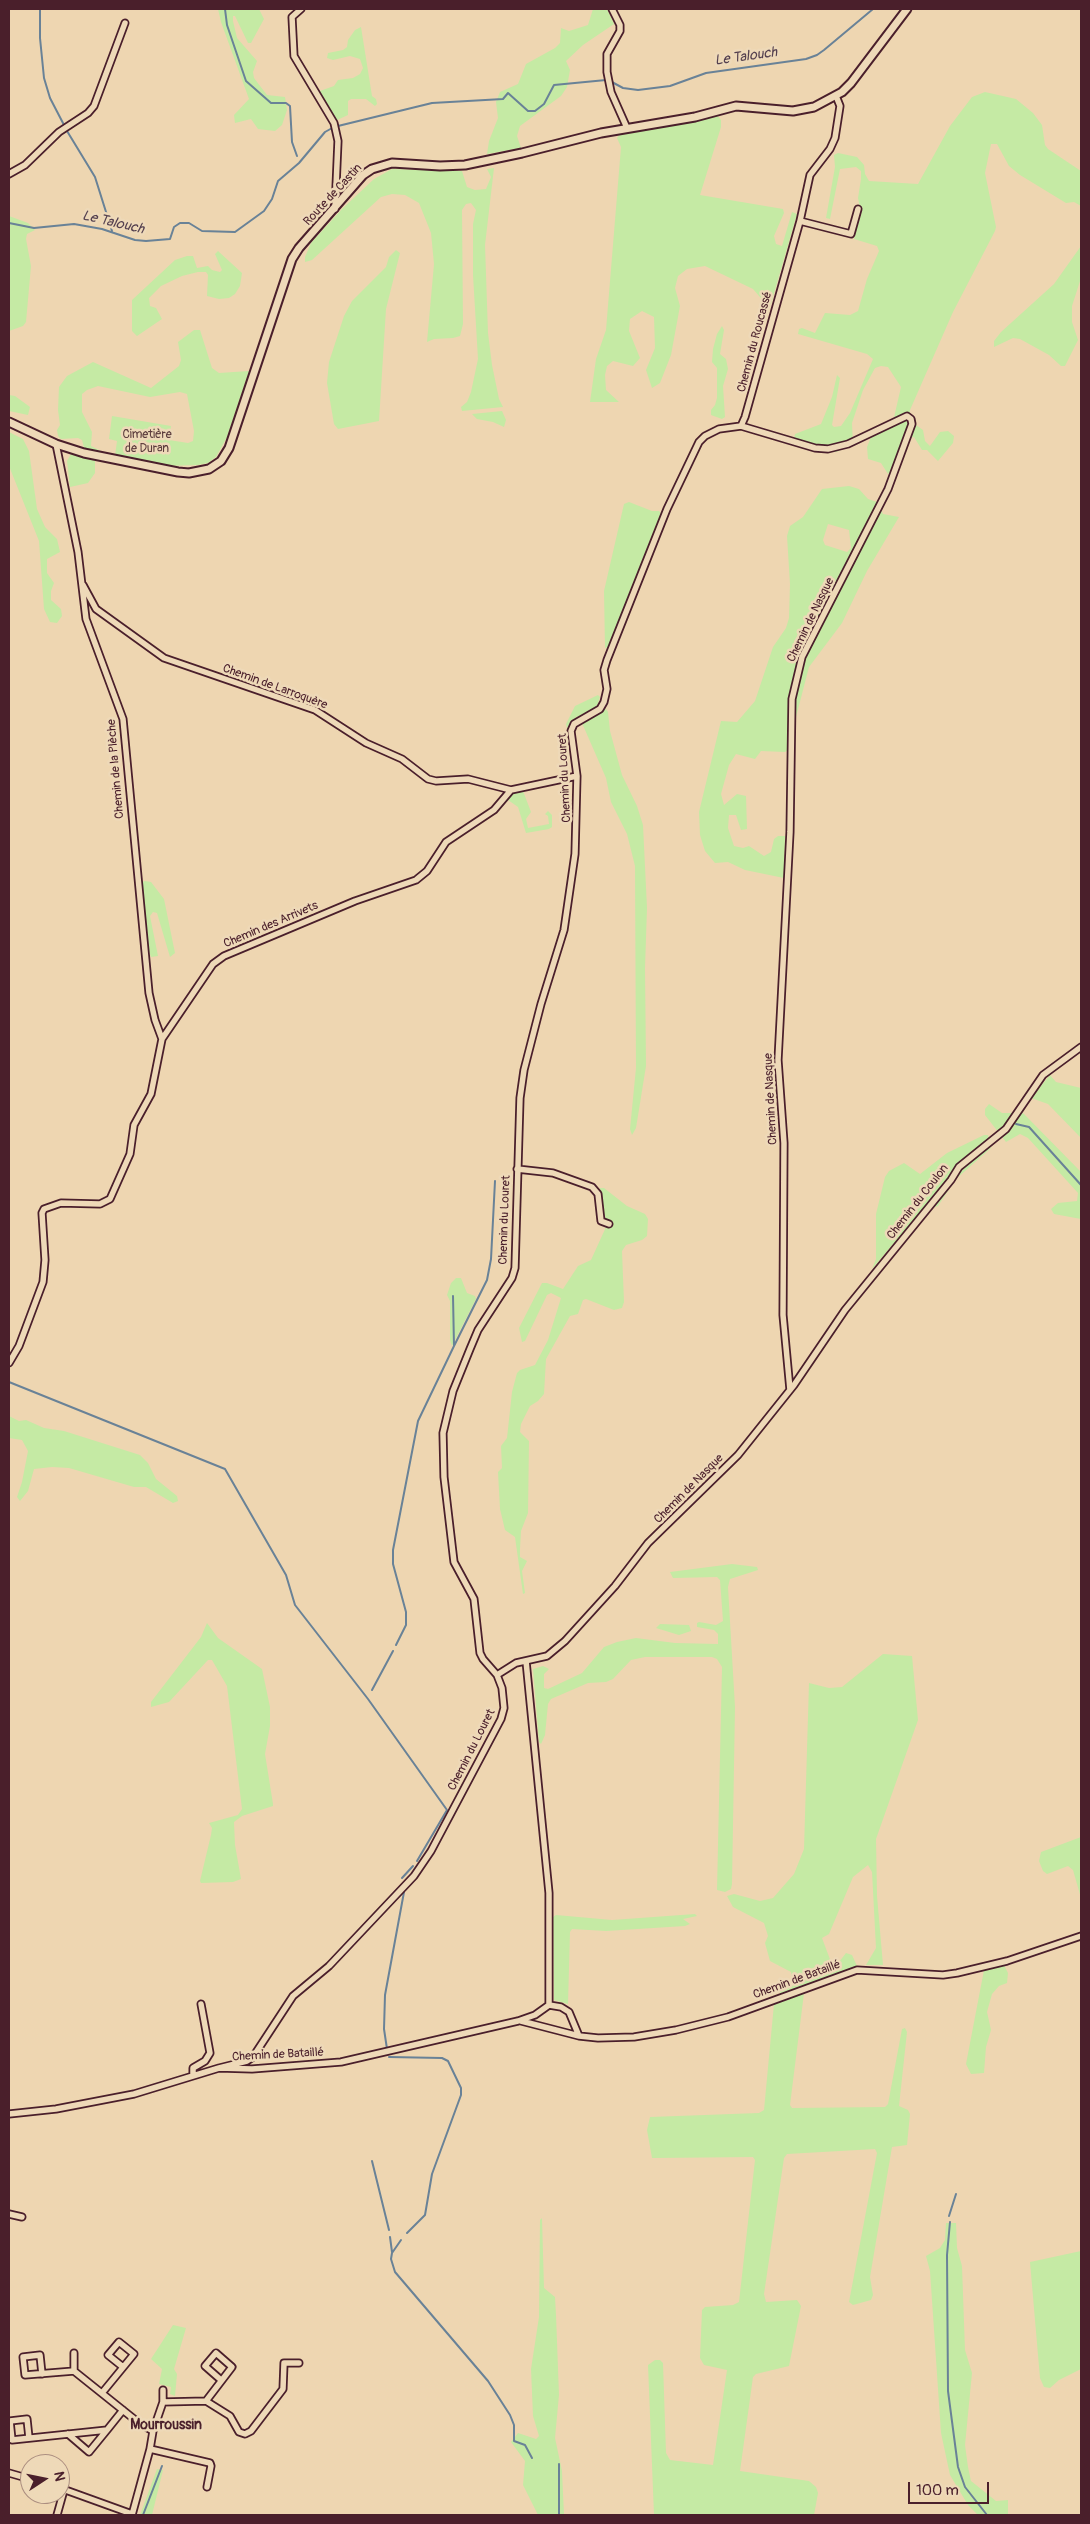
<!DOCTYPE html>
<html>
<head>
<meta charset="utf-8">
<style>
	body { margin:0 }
	#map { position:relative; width:1090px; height:2524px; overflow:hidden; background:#eed6b1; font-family:Pangolin,sans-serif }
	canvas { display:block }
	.frame { position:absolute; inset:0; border:10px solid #4a1f2b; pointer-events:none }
	.north { position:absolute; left:20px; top:2454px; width:50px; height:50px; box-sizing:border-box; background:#eed9b8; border:1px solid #ac8f80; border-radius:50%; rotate:79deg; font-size:14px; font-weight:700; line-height:20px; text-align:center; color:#4a1f2b }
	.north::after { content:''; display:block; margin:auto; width:18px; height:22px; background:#4a1f2b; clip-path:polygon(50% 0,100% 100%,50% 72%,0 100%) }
	.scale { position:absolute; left:908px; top:2482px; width:81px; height:22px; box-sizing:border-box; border:2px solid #4a1f2b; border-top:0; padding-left:6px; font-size:15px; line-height:18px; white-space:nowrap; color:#4a1f2b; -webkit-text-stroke:4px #eed9b8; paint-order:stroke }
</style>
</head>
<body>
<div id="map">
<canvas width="1090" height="2524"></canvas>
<div class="frame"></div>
<div class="north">N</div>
<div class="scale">100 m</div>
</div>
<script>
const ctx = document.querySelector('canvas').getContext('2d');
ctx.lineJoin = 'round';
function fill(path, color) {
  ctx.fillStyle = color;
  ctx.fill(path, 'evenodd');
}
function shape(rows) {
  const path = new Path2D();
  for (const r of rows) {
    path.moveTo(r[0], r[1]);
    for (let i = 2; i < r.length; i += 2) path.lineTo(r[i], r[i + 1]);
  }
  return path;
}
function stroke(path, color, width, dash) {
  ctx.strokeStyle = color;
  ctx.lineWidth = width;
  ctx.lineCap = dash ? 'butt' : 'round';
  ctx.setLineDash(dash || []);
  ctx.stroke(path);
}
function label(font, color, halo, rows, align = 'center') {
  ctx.font = font + ' Pangolin,sans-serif';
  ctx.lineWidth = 5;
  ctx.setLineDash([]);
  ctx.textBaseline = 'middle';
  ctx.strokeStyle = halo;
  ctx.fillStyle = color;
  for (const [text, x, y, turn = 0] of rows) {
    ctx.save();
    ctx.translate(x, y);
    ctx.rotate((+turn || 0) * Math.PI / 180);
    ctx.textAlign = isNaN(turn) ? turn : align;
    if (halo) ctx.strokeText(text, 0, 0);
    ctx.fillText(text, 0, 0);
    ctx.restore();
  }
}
fill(shape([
	[218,9,259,9,264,19,251,43,248,43,235,16,233,16,233,21,237,38,257,61,253,72,254,78,267,95,285,97,287,110,282,125,275,131,258,129,251,119,235,123,234,115,249,99,221,22],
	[593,9,607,9,614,24,583,45,566,61,570,70,567,87,561,96,520,126,517,136,521,148,487,154,489,141,498,118,496,102,500,92,518,84,526,64,555,48,560,43,561,28,569,31,588,25],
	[361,27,372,96,376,99,377,104,375,106,366,99,351,99,348,101,348,115,335,121,317,92,334,86,338,80,353,78,360,74,363,68,360,59,350,56,333,60,327,58,328,53,343,50,347,47,348,40,355,30],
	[985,92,1016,99,1033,113,1042,125,1045,145,1048,149,1081,171,1081,206,1074,202,1066,203,1020,175,1009,166,997,144,991,144,985,173,996,227,995,231,953,312,910,410,909,420,923,430,925,441,930,446,940,432,948,431,954,436,953,443,938,461,927,450,922,450,914,437,910,438,904,454,888,474,881,463,868,459,867,447,871,437,892,426,901,387,888,367,881,366,875,368,863,390,852,423,853,445,836,452,794,439,795,434,821,424,832,397,837,375,840,378,832,425,834,427,841,426,850,413,873,359,867,354,798,334,799,329,802,328,815,333,825,313,850,315,858,311,867,279,879,251,877,246,854,239,860,208,858,198,861,179,861,171,856,167,840,169,830,219,826,218,835,167,834,155,838,153,857,157,864,165,865,174,869,181,918,184,950,126,972,97],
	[716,114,721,120,721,127,700,195,783,209,784,213,774,236,776,244,782,246,792,212,797,214,771,304,766,304,753,289,705,266,687,269,678,276,675,288,680,306,671,355,660,383,652,388,646,370,655,348,654,317,642,311,630,319,629,331,640,358,633,366,613,361,607,366,605,375,606,390,619,402,590,402,596,359,606,330,621,147,617,138,620,134,696,121],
	[494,168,485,245,488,333,492,365,499,399,503,407,462,411,461,407,467,402,471,392,478,359,473,275,473,224,476,210,471,203,466,204,462,210,463,324,460,336,453,338,434,339,427,342,434,264,431,233,419,203,405,195,392,194,381,197,312,260,305,262,305,257,311,243,342,209,374,179,392,169,462,171,467,187,475,190,486,189,491,177,487,169],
	[9,216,28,223,35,230,27,234,26,239,31,266,26,322,23,326,9,331],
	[1081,246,1081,278,1072,306,1072,322,1078,340,1065,366,1061,366,1049,355,1020,339,1013,338,994,347,994,341,1001,332,1054,284],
	[396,250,400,253,386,309,379,421,338,429,334,424,327,383,329,362,344,316,352,301,386,267,389,257],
	[218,251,242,273,240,286,235,294,229,298,219,299,207,296,208,275,206,272,198,272,182,276,161,286,149,298,150,306,156,308,162,319,137,336,132,331,132,300,175,260,187,256,193,256,197,268,208,266,212,270,220,272,222,270,215,254],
	[722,326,724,330,720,354,726,359,728,369,723,386,725,417,722,419,711,415,711,410,715,405,717,398,717,368,712,362,713,349,717,334],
	[194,330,200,330,212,368,219,373,249,371,227,437,216,457,208,463,198,465,164,466,115,456,117,441,109,439,112,416,171,426,169,440,188,443,193,441,194,431,187,394,180,392,150,397,98,386,87,390,82,394,82,412,92,432,91,446,107,454,85,451,82,440,78,438,61,439,58,436,57,430,60,425,58,410,59,387,67,376,93,362,151,388,179,366,181,360,178,342],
	[9,395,15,396,30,407,28,415,9,411],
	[502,411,506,420,504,427,493,422,477,419,472,414],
	[9,432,23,439,29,451,37,509,45,527,57,539,60,552,47,559,47,573,54,583,51,591,51,600,61,609,62,616,57,623,50,622,44,609,39,541,9,466],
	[71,454,95,461,95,473,88,483,70,487,67,461],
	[849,486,859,489,868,499,877,502,883,514,899,517,867,571,842,623,809,667,796,717,793,746,785,752,761,751,755,759,736,754,729,765,721,794,724,805,737,794,746,796,747,829,741,830,736,815,729,815,728,828,734,846,743,848,749,846,764,856,771,852,774,839,778,836,785,836,784,878,745,870,728,862,715,863,705,851,700,835,699,812,721,721,737,722,755,701,773,647,786,628,789,618,790,584,787,536,790,526,803,517,822,489],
	[828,524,849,530,851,548,847,552,825,545,823,540],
	[629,502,652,511,659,511,661,513,608,647,605,648,604,591,624,504],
	[598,695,600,697,597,706,600,711,606,709,608,712,610,731,622,775,637,806,643,825,647,908,645,968,646,1066,636,1128,632,1135,630,1129,636,1068,635,866,627,834,611,802,606,778,582,723,577,716,567,728,566,724,575,706],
	[523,791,531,812,526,819,528,828,549,824,548,816,545,814,548,811,552,815,552,827,549,829,526,833,518,807,508,800,511,793],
	[145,881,151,882,164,899,175,953,170,957,157,913,153,912,150,916,158,956,151,957,148,949,140,883],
	[1050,1075,1056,1082,1081,1088,1081,1138,1048,1104,1031,1098],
	[989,1104,1002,1113,1011,1113,1016,1110,1024,1114,1081,1172,1081,1219,1054,1214,1051,1209,1058,1203,1077,1201,1078,1193,1028,1138,1020,1134,1006,1142,985,1115,985,1109],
	[984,1135,988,1135,991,1148,956,1179,938,1206,920,1212,872,1269,876,1259,876,1214,885,1177,889,1171,904,1163,920,1174,947,1153],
	[600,1188,604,1188,627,1206,645,1214,648,1219,647,1236,642,1240,626,1245,622,1251,624,1302,622,1308,614,1310,586,1299,583,1300,578,1314,570,1316,546,1359,544,1394,538,1401,530,1406,521,1424,520,1432,529,1441,528,1513,521,1531,520,1549,520,1557,527,1561,522,1571,525,1593,523,1594,515,1537,505,1530,500,1509,498,1472,502,1468,501,1446,507,1438,512,1392,517,1373,520,1370,535,1365,548,1340,561,1298,551,1293,547,1295,525,1341,522,1342,519,1328,542,1283,547,1283,563,1289,578,1266,591,1260,606,1227,607,1220,601,1215],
	[456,1278,461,1278,467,1293,475,1296,476,1299,452,1346,450,1340,450,1301,447,1295,451,1283],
	[9,1416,19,1421,26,1420,44,1428,64,1431,140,1455,148,1463,156,1479,177,1496,178,1501,173,1503,146,1487,134,1487,69,1468,52,1467,34,1469,28,1491,20,1501,17,1497,22,1482,28,1451,22,1440,9,1438],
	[732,1564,757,1567,758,1570,730,1579,728,1587,735,1707,732,1884,731,1889,725,1892,717,1890,722,1667,717,1659,712,1657,645,1657,631,1660,613,1679,606,1682,588,1683,551,1699,548,1704,545,1735,541,1744,539,1742,533,1669,543,1666,549,1669,544,1674,544,1688,548,1689,582,1673,604,1647,617,1642,636,1638,675,1643,718,1644,718,1634,714,1630,697,1627,697,1623,699,1622,716,1625,723,1621,720,1580,717,1577,673,1578,670,1572],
	[207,1623,218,1638,262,1669,270,1707,270,1726,265,1754,273,1804,273,1806,242,1816,234,1822,235,1845,241,1879,233,1882,201,1883,200,1881,211,1835,212,1828,209,1823,238,1815,242,1809,227,1686,212,1660,208,1660,169,1702,151,1707,151,1702,201,1637],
	[660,1624,689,1625,691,1631,679,1635,656,1628],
	[883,1654,912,1656,918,1720,876,1839,877,1896,883,1965,866,1965,876,1948,872,1872,868,1865,853,1877,829,1934,822,1938,831,1962,839,1962,846,1953,852,1955,857,1966,780,1994,780,1989,793,1982,791,1972,770,1961,765,1943,768,1936,764,1923,733,1907,727,1896,734,1894,760,1901,773,1898,794,1874,804,1849,809,1683,829,1688,842,1687],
	[1081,1837,1081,1898,1073,1870,1068,1866,1047,1874,1043,1871,1039,1861,1041,1852],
	[695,1914,697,1916,683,1919,690,1924,685,1926,606,1931,572,1929,570,1932,568,2004,554,2000,553,1917,556,1915,612,1920],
	[1004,1965,1008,1973,1007,1983,999,1986,992,1994,987,2012,991,2030,986,2047,984,2073,971,2074,966,2064,984,1970],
	[804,1993,790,2105,792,2108,885,2107,888,2104,902,2029,905,2028,907,2032,899,2106,908,2110,910,2114,907,2145,892,2147,870,2277,873,2295,871,2300,853,2305,849,2302,877,2153,875,2149,787,2154,784,2158,764,2294,766,2302,797,2300,801,2306,789,2366,756,2374,753,2377,740,2471,809,2481,816,2487,818,2493,814,2515,654,2515,648,2365,655,2360,660,2360,663,2363,666,2453,670,2460,713,2465,727,2370,704,2365,700,2358,702,2310,705,2307,733,2305,739,2302,755,2160,753,2157,652,2158,647,2130,650,2117,759,2113,764,2110,774,2004],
	[542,2218,544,2288,555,2297,556,2315,559,2395,555,2438,562,2471,564,2515,538,2515,523,2485,525,2461,511,2442,518,2433,536,2439,539,2436,533,2416,531,2369,539,2317,540,2220],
	[946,2223,956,2223,957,2248,962,2266,965,2350,972,2373,965,2445,968,2467,971,2481,996,2501,1008,2500,1008,2515,978,2515,968,2505,950,2475,941,2433,930,2271,926,2256,940,2248,945,2240],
	[1081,2251,1081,2369,1059,2380,1050,2388,1044,2387,1040,2378,1030,2262],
	[173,2325,186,2328,174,2369,177,2374,175,2396,170,2394,171,2387,159,2384,162,2369,151,2359],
	[157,2469,163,2470,152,2515,140,2515]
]), '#c5eaa4');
stroke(shape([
	[40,9,40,38,44,78,50,98,64,125],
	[225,9,227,25,246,81,271,103,286,103,290,106,292,142,297,156],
	[610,81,623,88,638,90,670,86,706,73,806,59,817,55,824,50,873,9],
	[338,126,432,103,503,99,508,93,528,111,535,111,544,104,554,85,606,80],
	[67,131,95,177,112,231],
	[9,223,34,228,74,224,102,229,135,240,146,241,170,239,174,227,180,223,189,223,202,231,235,232,264,211,272,199,278,181,299,163,325,132,334,127],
	[1016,1124,1029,1127,1081,1185],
	[454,1346,487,1280,491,1259,495,1181],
	[9,1382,225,1469,286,1575,295,1605,368,1699,447,1810,417,1861],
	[396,1645,406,1625,406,1612,393,1564,393,1550,418,1421,454,1346,453,1296],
	[372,1690,393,1651],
	[402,1878,413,1866],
	[387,2049,384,2029,385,1995,404,1892],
	[389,2057,442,2058,448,2061,461,2088,461,2095,432,2174,425,2215,407,2233],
	[372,2161,389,2230],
	[949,2216,956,2194],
	[950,2222,947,2255,948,2391,958,2467,965,2487,987,2515],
	[390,2237,392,2252],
	[401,2240,392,2253,391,2259,395,2272,488,2381,510,2415,514,2425,514,2441,525,2445,532,2458],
	[559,2464,559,2515],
	[143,2515,162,2466]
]), '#698297', 2);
const minor = shape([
	[301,9,292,17,294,56,334,123,338,141,335,209],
	[612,9,620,25,620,31,607,54,607,72,611,92,627,128],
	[9,174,25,165,59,132,88,113,94,106,125,23],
	[800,221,851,234,858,209],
	[741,426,745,417,800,221,810,175,830,149,835,138,840,106,836,96],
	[56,444,78,552,86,619,123,719,149,993,155,1020,162,1039],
	[83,585,96,609,164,658,315,710,366,743,402,759,428,779,436,781,468,779,511,790],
	[517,1169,553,1173,592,1187,598,1194,601,1221,609,1224],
	[9,1363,19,1346,43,1282,45,1260,42,1213,44,1209,61,1203,100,1204,110,1199,130,1154,134,1125,151,1094,162,1039,213,964,224,956,355,901,416,880,427,871,446,842,494,810,511,790,577,776],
	[526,1661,549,1893,549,2005],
	[497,1675,516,1663,547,1656,565,1641,615,1586,648,1543,738,1455,794,1385,845,1310,951,1180,959,1167,1006,1129,1043,1075,1081,1047],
	[521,2021,579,2036],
	[219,2068,247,2061,253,2057,293,1996,329,1966,414,1876,431,1851,501,1719,504,1708,502,1688,497,1675,483,1659,480,1653,474,1599,454,1562,444,1477,443,1433,453,1391,470,1349,478,1330,512,1278,515,1268,520,1098,524,1070,541,1004,564,930,575,854,577,776,571,731,574,724,600,709,604,702,607,689,604,670,607,660,667,509,699,442,705,436,719,429,741,426,815,448,828,449,848,444,907,416,911,419,912,424,888,489,802,657,792,699,790,832,778,1060,784,1143,783,1315,790,1390],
	[193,2074,193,2068,205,2061,210,2053,201,2004],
	[9,2114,56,2109,134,2094,219,2068,252,2069,341,2062,518,2021,535,2015,549,2005,561,2007,569,2012,579,2036,598,2038,634,2037,676,2030,728,2017,857,1970,943,1975,957,1973,1007,1961,1081,1936],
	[9,2214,22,2217],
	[74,2353,74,2371],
	[42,2374,40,2355,23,2357,25,2375,74,2371,139,2423,153,2431],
	[102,2393,134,2354,119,2342,108,2355,123,2367],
	[206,2401,232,2367,216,2353,205,2366,221,2380],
	[163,2402,206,2401,230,2416,239,2432,245,2434,251,2431,283,2389,284,2363,299,2363],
	[68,2434,89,2452,107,2430],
	[29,2438,27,2419,10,2421,12,2440,107,2430,123,2410],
	[150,2449,210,2463,211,2466,207,2487],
	[9,2473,30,2479],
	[60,2488,132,2514],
	[57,2515,64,2490],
	[132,2515,150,2449,153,2431,163,2402,163,2390]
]);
const tertiary = shape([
	[9,422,56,444,84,453,178,472,189,473,209,469,221,461,229,448,292,259,299,248,363,175,372,169,392,163,440,166,465,165,522,153,601,133,695,117,736,106,793,111,814,107,842,92,851,83,907,9]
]);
stroke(minor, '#4a1f2b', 9);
stroke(tertiary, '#4a1f2b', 11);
stroke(minor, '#eed9b8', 5.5);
stroke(tertiary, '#eed9b8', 7);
label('12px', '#4a1f2b', '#eed9b8', [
	["Route de Castin",333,195,-47],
	["Chemin du Roucassé",755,342,-75],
	["Chemin de Nasque",811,620,-64],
	["Chemin de Larroquère",275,687,20],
	["Chemin de la Plèche",116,769,-95],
	["Chemin du Louret",565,778,-93],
	["Chemin des Arrivets",271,925,-23],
	["Chemin de Nasque",771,1099,-93],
	["Chemin du Coulon",918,1202,-52],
	["Chemin du Louret",505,1220,-88],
	["Chemin de Nasque",689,1489,-45],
	["Chemin du Louret",472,1750,-63],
	["Chemin de Bataillé",797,1980,-20],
	["Chemin de Bataillé",278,2055,-3]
]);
label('12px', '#5c3d3d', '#eed9b8', [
	["Cimetière",147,435],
	["de Duran",147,449]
]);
label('italic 14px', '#54404f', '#eed9b8', [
	["Le Talouch",746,57,-8],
	["Le Talouch",113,223,13]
]);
label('bold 14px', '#4a1f2b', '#eed9b8', [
	["Mourroussin",166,2425]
]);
</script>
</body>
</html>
